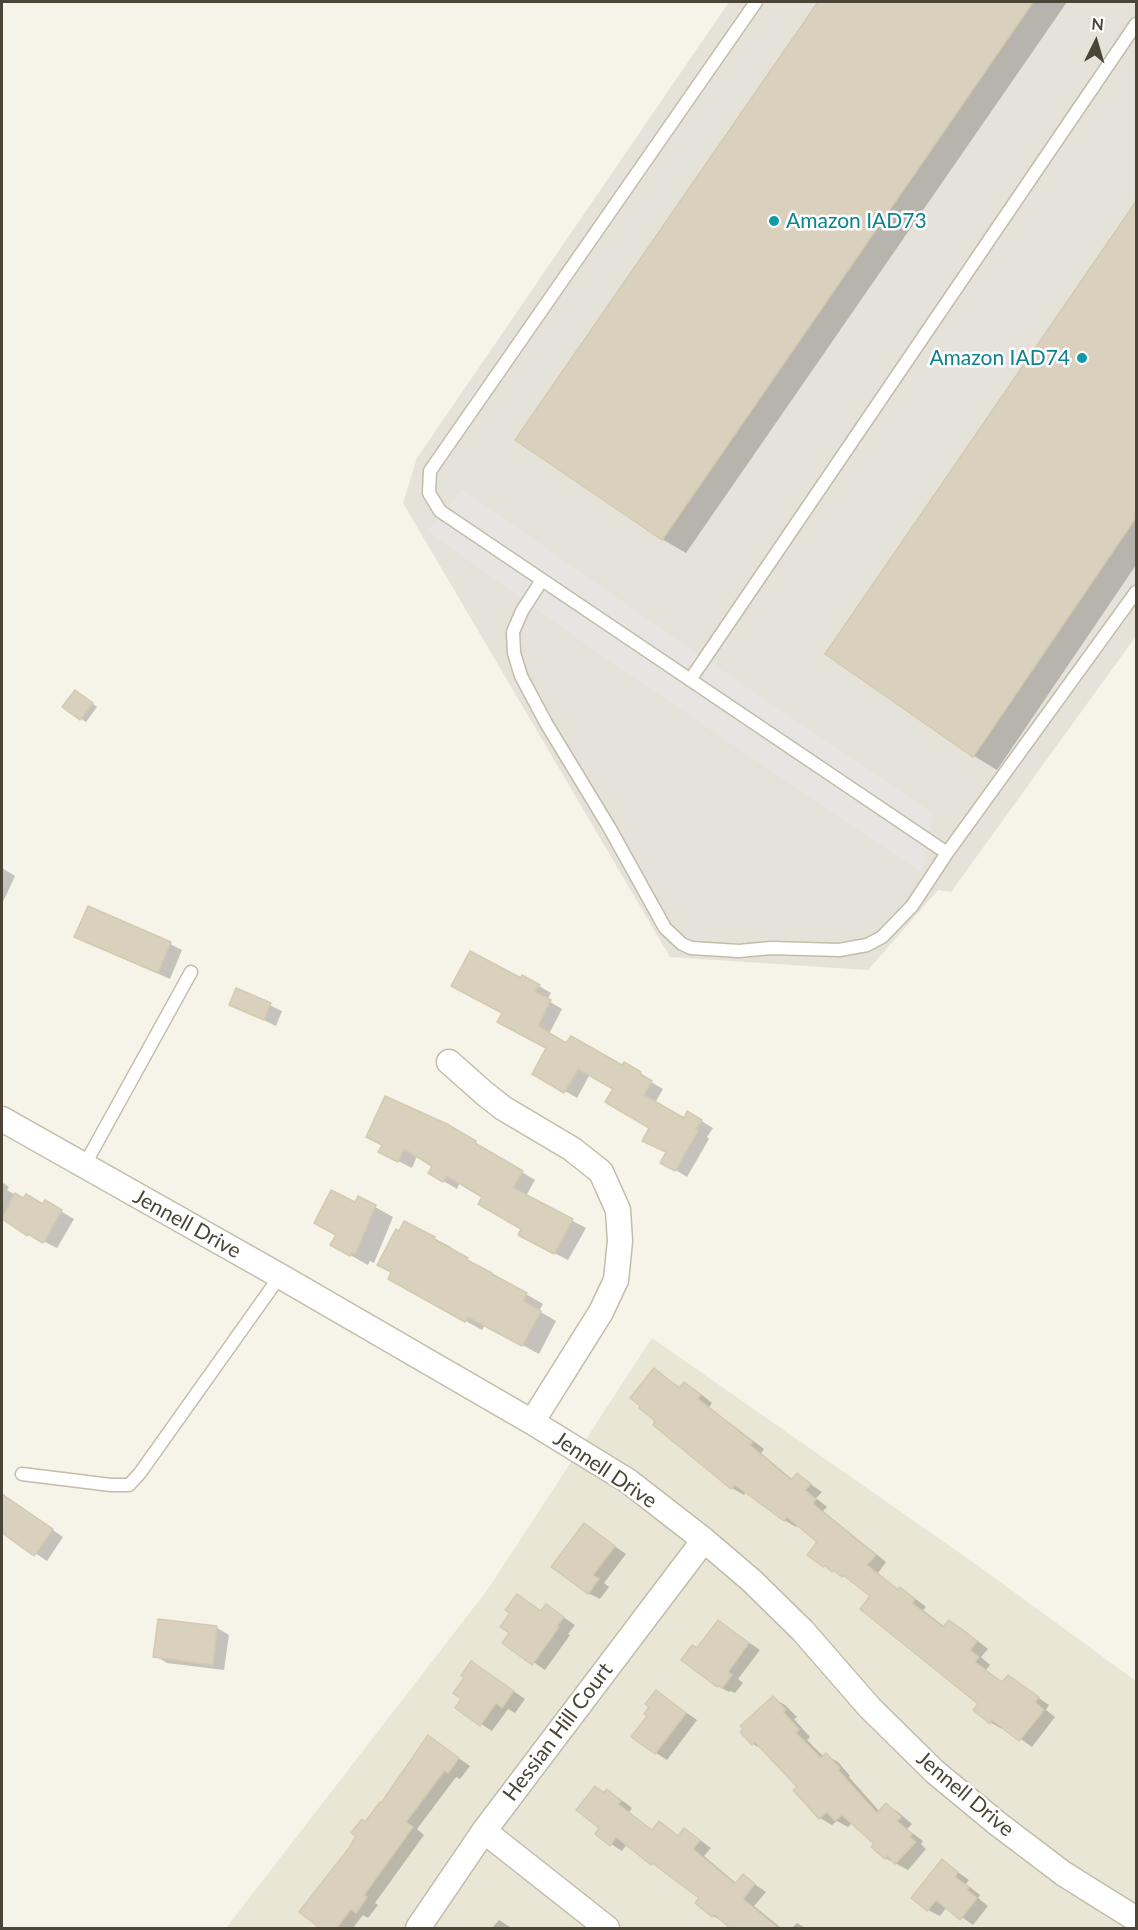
<!DOCTYPE html>
<html>
<head>
<meta charset="utf-8">
<style>
	body { margin:0 }
	#map { position:relative; width:1138px; height:1930px; overflow:hidden; background:#f6f3e9; font-family:Lato,sans-serif }
	canvas { display:block }
	.frame { position:absolute; inset:0; border:3px solid #4a4536; pointer-events:none }
	.north { position:absolute; left:1066px; top:12px; width:60px; height:60px; -webkit-text-stroke:4px #fff; paint-order:stroke; rotate:5deg; font-size:16px; font-weight:700; line-height:24px; text-align:center; color:#4a4536 }
	.north::after { content:''; display:block; margin:auto; width:21px; height:27px; background:#4a4536; clip-path:polygon(50% 0,100% 100%,50% 72%,0 100%) }
</style>
</head>
<body>
<div id="map">
<canvas width="1138" height="1930"></canvas>
<div class="frame"></div>
<div class="north">N</div>
</div>
<script>
const ctx = document.querySelector('canvas').getContext('2d');
ctx.lineJoin = 'round';
function fill(path, color) {
  ctx.fillStyle = color;
  ctx.fill(path, 'evenodd');
}
function shape(rows) {
  const path = new Path2D();
  for (const r of rows) {
    path.moveTo(r[0], r[1]);
    for (let i = 2; i < r.length; i += 2) path.lineTo(r[i], r[i + 1]);
  }
  return path;
}
function stroke(path, color, width, dash) {
  ctx.strokeStyle = color;
  ctx.lineWidth = width;
  ctx.lineCap = dash ? 'butt' : 'round';
  ctx.setLineDash(dash || []);
  ctx.stroke(path);
}
function label(font, color, halo, rows, align = 'center') {
  ctx.font = font + ' Lato,sans-serif';
  ctx.lineWidth = 5;
  ctx.setLineDash([]);
  ctx.textBaseline = 'middle';
  ctx.strokeStyle = halo;
  ctx.fillStyle = color;
  for (const [text, x, y, turn = 0] of rows) {
    ctx.save();
    ctx.translate(x, y);
    ctx.rotate((+turn || 0) * Math.PI / 180);
    ctx.textAlign = isNaN(turn) ? turn : align;
    if (halo) ctx.strokeText(text, 0, 0);
    ctx.fillText(text, 0, 0);
    ctx.restore();
  }
}
fill(shape([
	[652,1338,977,1565,1136,1681,1136,1928,226,1928,488,1589]
]), '#eae6d6');
fill(shape([
	[729,2,1136,2,1136,636,951,892,938,890,868,970,670,957,403,503,417,458]
]), '#e5e2da');
fill(shape([
	[462,489,686,646,933,813,922,873,612,663,427,531]
]), '#e7e5e1');
fill(shape([
	[820,2,1067,2,686,553,662,539,518,440],
	[1136,202,1136,565,997,770,974,756,827,654],
	[81,695,97,707,86,722,64,707],
	[2,868,15,876,2,904],
	[88,908,170,944,182,950,170,979,88,943,76,937],
	[521,980,539,986,551,993,547,1000,562,1009,549,1034,567,1045,623,1067,625,1064,652,1080,651,1082,663,1089,655,1103,684,1120,688,1113,713,1128,707,1137,709,1139,687,1177,662,1162,668,1152,651,1127,615,1088,590,1074,577,1098,534,1073,548,1048,511,1029],
	[237,990,282,1011,276,1026,231,1004],
	[446,1126,535,1180,526,1196,586,1228,568,1260,533,1242,523,1229,484,1196,460,1182,457,1189,430,1173,434,1166,417,1156,412,1168,380,1152],
	[2,1182,9,1187,7,1190,24,1200,44,1206,45,1202,74,1219,57,1248,41,1240,40,1242,2,1217],
	[359,1198,393,1217,374,1263,370,1261,368,1265,350,1255],
	[434,1238,451,1247,450,1250,543,1304,539,1311,556,1321,539,1354,485,1325,482,1330,406,1288],
	[654,1370,681,1388,685,1384,696,1390,712,1403,709,1407,764,1449,761,1453,793,1480,797,1475,822,1492,816,1498,827,1507,823,1511,886,1562,878,1573,899,1590,912,1596,926,1607,923,1610,945,1627,949,1622,961,1628,988,1649,981,1657,990,1665,986,1670,1004,1683,1008,1677,1049,1705,1046,1710,1055,1717,1032,1747,1004,1727,1002,1729,990,1722,980,1704,872,1596,854,1582,824,1566,820,1542,798,1524,796,1527,784,1520,746,1492,744,1495,732,1488,655,1424,657,1421],
	[2,1495,63,1537,47,1561,2,1531],
	[584,1525,626,1554,604,1583,609,1587,600,1599,588,1593],
	[518,1596,542,1612,547,1606,575,1625,568,1634,570,1635,545,1670,504,1642,511,1632,512,1613],
	[160,1620,217,1628,229,1635,224,1670,167,1663,155,1656],
	[719,1622,760,1650,738,1679,743,1683,735,1693,730,1691,729,1692,718,1686,698,1650],
	[472,1663,525,1699,515,1713,508,1709,492,1731,481,1724,466,1678],
	[656,1692,697,1720,667,1760,656,1753,649,1716],
	[773,1698,785,1705,797,1717,794,1719,810,1737,807,1740,824,1757,826,1755,838,1762,850,1776,849,1777,880,1812,886,1805,898,1812,912,1824,907,1829,923,1841,921,1844,926,1849,908,1870,885,1858,876,1844,852,1823,848,1827,837,1821,832,1825,820,1818,795,1791,799,1787,765,1751,753,1744,742,1732],
	[429,1737,470,1766,460,1779,456,1777,417,1829,424,1835,375,1903,378,1905,368,1918,363,1915,353,1928,323,1928,350,1849,366,1823,382,1805],
	[595,1787,606,1793,607,1791,619,1798,632,1808,629,1812,653,1831,659,1823,679,1836,684,1830,696,1837,711,1848,704,1856,737,1884,743,1876,766,1892,754,1906,781,1928,734,1928,713,1916,701,1898,627,1844,622,1851,611,1844,601,1828],
	[942,1861,969,1880,966,1884,980,1895,978,1898,988,1906,973,1925,947,1907,940,1916,928,1910],
	[499,1920,510,1927,513,1928,492,1928],
	[797,1923,806,1928,792,1928]
]), '#0003');
const building = shape([
	[818,2,1033,2,662,540,515,440,818,2],
	[1137,200,1137,516,973,757,825,654,1137,200],
	[75,690,93,703,80,720,62,707,75,690],
	[88,906,171,942,158,973,74,937,88,906],
	[470,951,521,978,522,975,540,985,535,992,551,1000,538,1026,566,1043,571,1036,622,1065,624,1062,641,1072,640,1075,652,1081,644,1095,684,1118,687,1111,702,1120,696,1129,698,1131,675,1171,660,1163,666,1152,642,1141,649,1128,605,1102,613,1089,578,1069,564,1093,532,1074,546,1048,497,1022,502,1013,451,986,470,951],
	[236,988,271,1003,264,1020,229,1005,236,988],
	[385,1096,447,1124,476,1141,475,1143,523,1171,513,1188,573,1219,554,1254,518,1235,521,1229,478,1204,482,1197,447,1176,443,1182,428,1173,432,1166,404,1149,398,1162,378,1152,382,1145,366,1137,385,1096],
	[331,1190,355,1202,358,1196,376,1205,355,1254,352,1252,350,1256,330,1245,336,1235,314,1223,331,1190],
	[15,1193,23,1198,26,1194,43,1204,45,1200,62,1210,43,1243,28,1234,27,1236,2,1219,15,1193],
	[404,1221,435,1237,434,1239,468,1258,467,1260,492,1273,492,1274,527,1293,523,1301,541,1311,522,1346,468,1317,465,1322,388,1279,391,1272,377,1265,396,1229,399,1231,404,1221],
	[654,1368,679,1388,684,1382,701,1395,698,1399,753,1442,750,1445,791,1480,797,1473,811,1484,805,1490,816,1499,813,1504,876,1555,867,1565,898,1590,900,1587,915,1599,912,1603,943,1627,949,1620,977,1641,970,1650,979,1657,975,1662,1002,1682,1008,1675,1039,1697,1035,1702,1044,1710,1019,1741,992,1720,990,1724,973,1710,978,1704,860,1609,870,1596,843,1575,842,1577,833,1570,832,1572,825,1566,823,1567,807,1555,817,1542,787,1517,784,1521,735,1485,731,1489,653,1425,655,1421,639,1408,640,1406,630,1398,654,1368],
	[2,1494,53,1529,34,1556,2,1533,2,1494],
	[584,1523,615,1546,593,1575,599,1579,588,1594,551,1567,584,1523],
	[517,1594,541,1611,546,1604,564,1617,557,1626,559,1627,532,1665,502,1643,509,1633,500,1627,510,1613,505,1610,517,1594],
	[158,1619,217,1626,213,1665,153,1657,158,1619],
	[718,1620,749,1643,728,1672,732,1675,722,1688,718,1685,717,1687,681,1660,692,1645,697,1648,718,1620],
	[471,1661,514,1691,502,1708,496,1703,480,1726,455,1708,461,1699,453,1693,464,1678,461,1676,471,1661],
	[656,1690,686,1713,655,1754,631,1737,647,1716,644,1714,649,1707,645,1704,656,1690],
	[773,1696,786,1710,783,1712,799,1729,796,1733,821,1758,826,1753,840,1768,838,1770,877,1813,886,1803,901,1817,897,1821,912,1834,910,1837,916,1842,895,1864,887,1856,885,1859,871,1847,874,1844,842,1815,835,1821,827,1812,819,1819,793,1790,797,1787,755,1742,752,1745,740,1732,743,1729,740,1726,773,1696],
	[428,1735,459,1758,448,1773,444,1771,406,1822,413,1827,364,1895,367,1897,356,1913,351,1909,336,1929,321,1929,299,1912,349,1848,356,1836,351,1833,362,1819,365,1822,380,1802,381,1803,428,1735],
	[595,1786,604,1793,607,1789,621,1801,618,1804,652,1830,659,1821,678,1836,684,1828,700,1840,693,1849,735,1884,743,1874,755,1884,743,1899,779,1929,731,1929,714,1914,712,1917,695,1903,699,1898,652,1863,651,1865,616,1837,610,1846,595,1834,599,1828,576,1810,595,1786],
	[942,1859,958,1872,955,1877,969,1887,967,1890,977,1898,960,1920,936,1900,927,1911,911,1898,942,1859]
]);
fill(building, '#d9d1bd');
stroke(building, '#d4caaf', 1.5);
const service = shape([
	[756,2,430,471,429,493,440,511,947,853,1136,592],
	[542,580,522,611,513,632,514,653,521,676,546,723,609,827,665,928,682,944,691,948,739,951,771,948,839,950,867,945,882,937,912,906,947,853],
	[690,680,1136,24],
	[84,1166,191,972],
	[22,1474,111,1485,129,1485,140,1473,280,1276]
]);
const minor = shape([
	[449,1062,484,1093,503,1108,572,1149,601,1172,618,1210,620,1241,616,1280,601,1312,532,1422],
	[2,1119,280,1276,532,1422,628,1481,704,1540,752,1581,803,1631,870,1708,935,1772,998,1824,1064,1874,1136,1919],
	[484,1831,607,1928],
	[418,1928,484,1831,704,1540]
]);
stroke(service, '#c2bdaa', 15);
stroke(minor, '#c2bdaa', 27);
stroke(service, '#fff', 12);
stroke(minor, '#fff', 24);
for (const [x, y, r, color] of [
	[774,221,6,"#0f9aa8"],
	[1082,358,6,"#0f9aa8"]
]) {
  const dot = new Path2D();
  dot.arc(x, y, r, 0, 2 * Math.PI);
  ctx.fillStyle = color;
  ctx.fill(dot);
  stroke(dot, '#fff', 2);
}
label('21px', '#0d838f', '#fff', [
	["Amazon IAD73",786,221],
	["Amazon IAD74",1070,358,"right"]
], 'left');
label('21px', '#4a4536', '#fff', [
	["Jennell Drive",187,1224,29],
	["Jennell Drive",605,1470,34],
	["Hessian Hill Court",558,1732,-53],
	["Jennell Drive",965,1794,40]
]);
</script>
</body>
</html>
